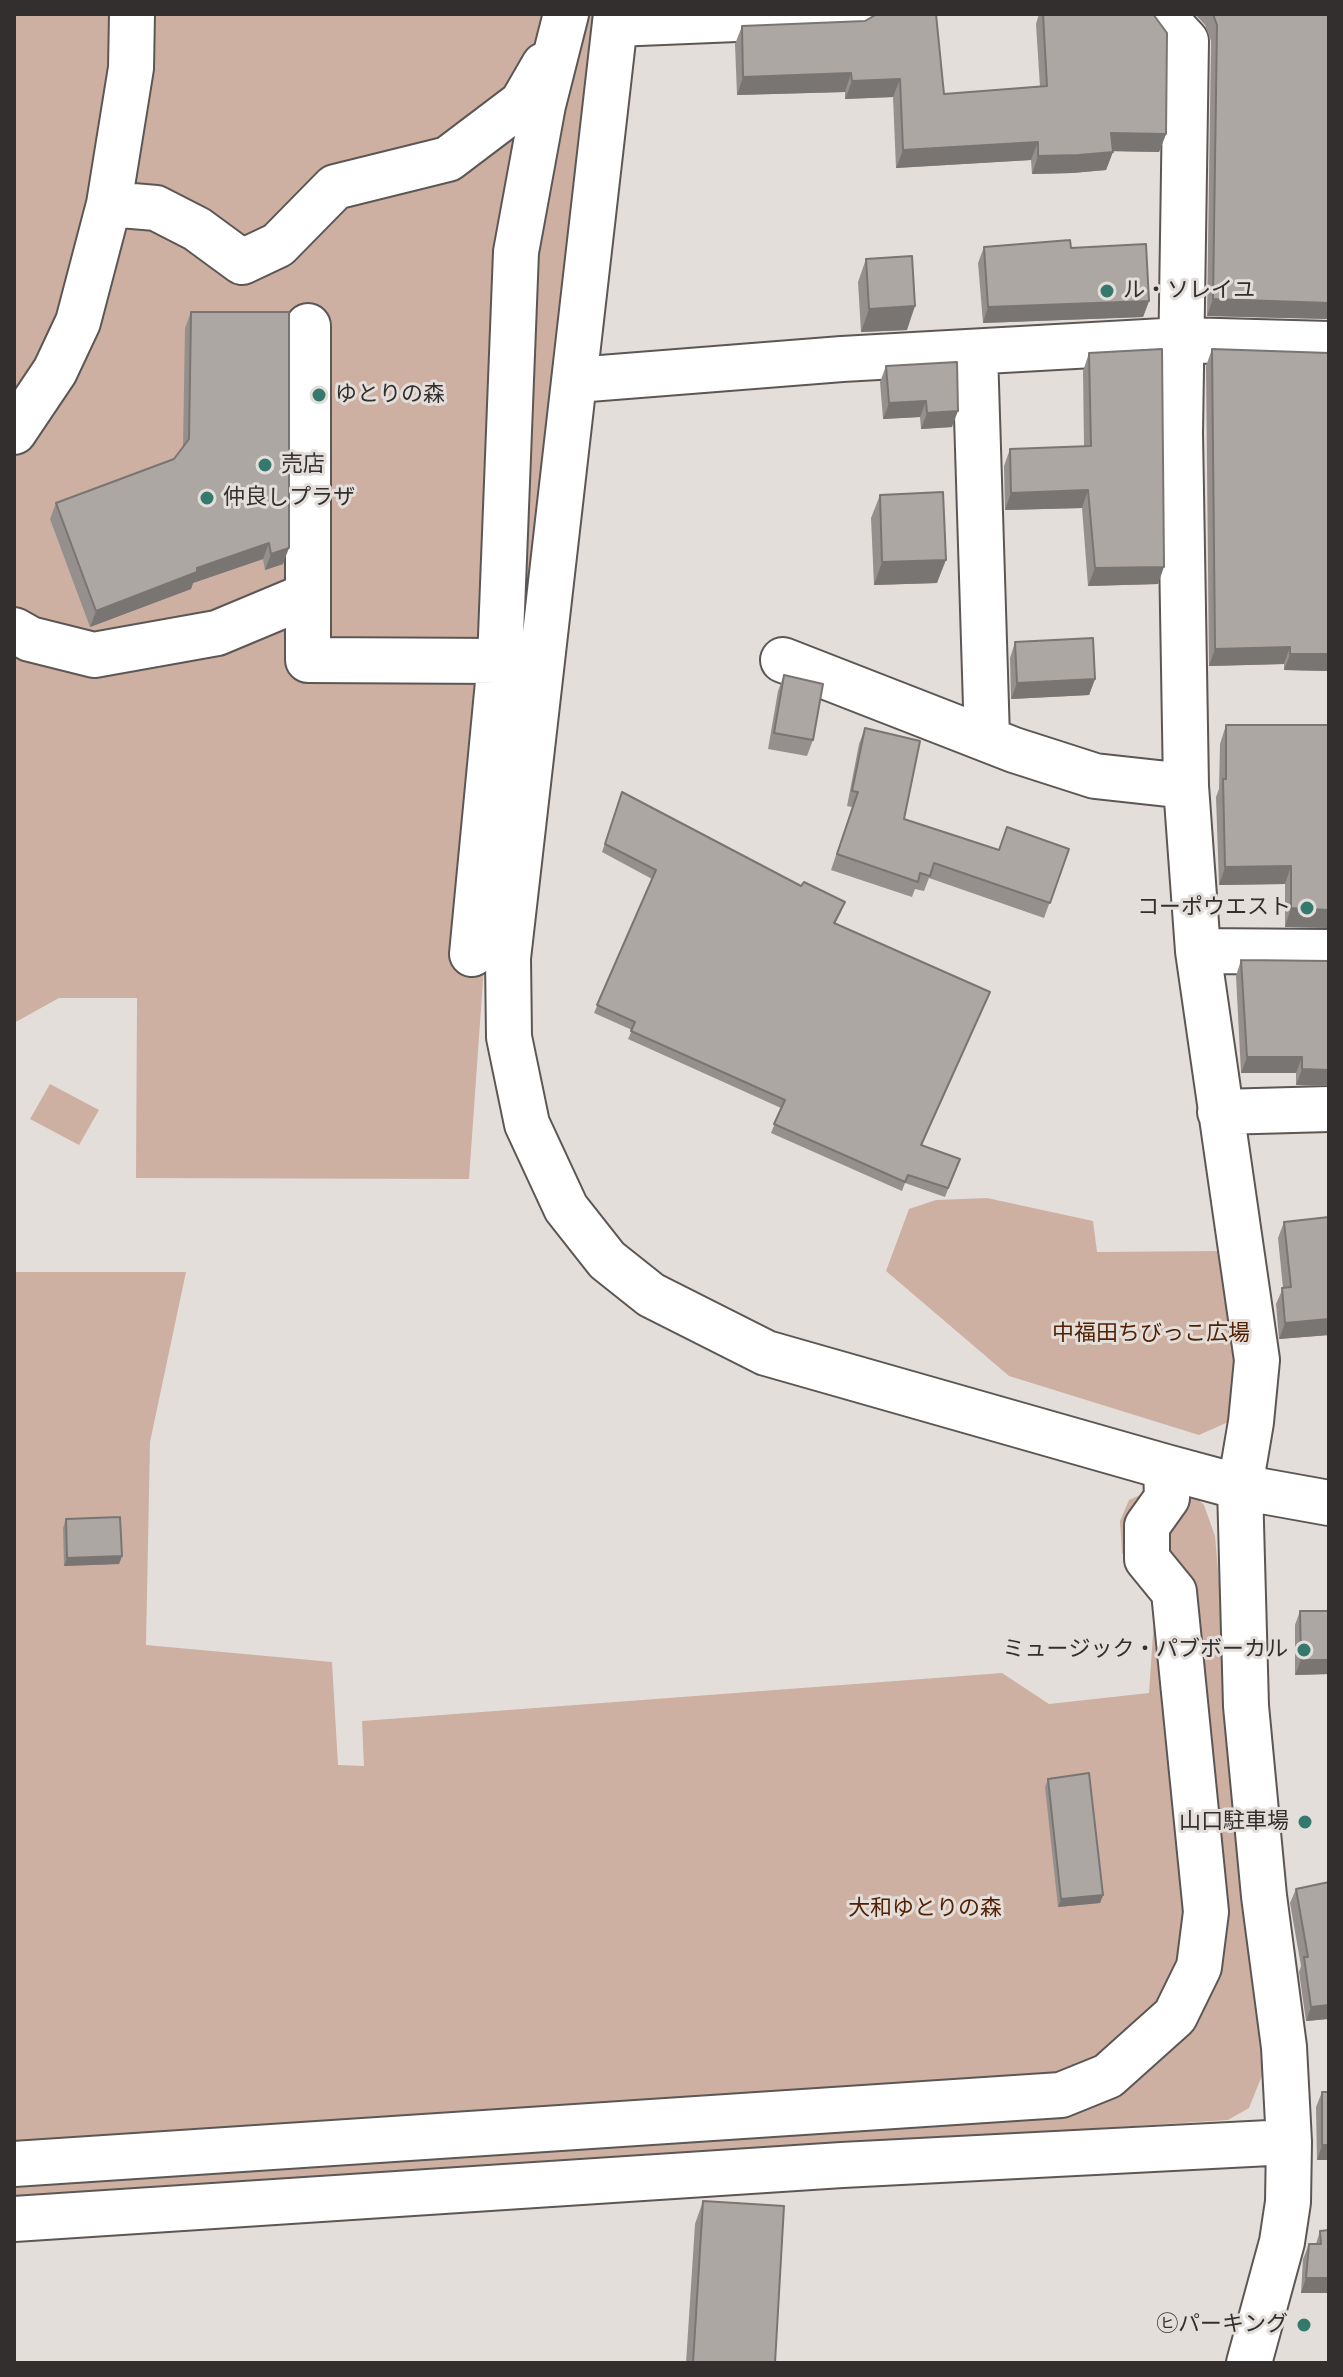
<!DOCTYPE html>
<html>
<head>
<meta charset="utf-8">
<style>
	body { margin:0 }
	#map { position:relative; width:1343px; height:2377px; overflow:hidden; background:#e4deda; font-family:Arial,sans-serif }
	canvas { display:block }
	.frame { position:absolute; inset:0; border:16px solid #322f2e; pointer-events:none }
</style>
</head>
<body>
<div id="map">
<canvas width="1343" height="2377"></canvas>
<div class="frame"></div>
</div>
<script>
const ctx = document.querySelector('canvas').getContext('2d');
ctx.lineJoin = 'round';
function fill(path, color) {
  ctx.fillStyle = color;
  ctx.fill(path, 'evenodd');
}
function shape(rows) {
  const path = new Path2D();
  for (const r of rows) {
    path.moveTo(r[0], r[1]);
    for (let i = 2; i < r.length; i += 2) path.lineTo(r[i], r[i + 1]);
  }
  return path;
}
function stroke(path, color, width, dash) {
  ctx.strokeStyle = color;
  ctx.lineWidth = width;
  ctx.lineCap = dash ? 'butt' : 'round';
  ctx.setLineDash(dash || []);
  ctx.stroke(path);
}
function label(font, color, halo, rows, align = 'center') {
  ctx.font = font + ' Arial,"Noto Sans JP",sans-serif';
  ctx.lineWidth = 6;
  ctx.setLineDash([]);
  ctx.textBaseline = 'middle';
  ctx.strokeStyle = halo;
  ctx.fillStyle = color;
  for (const [text, x, y, turn = 0] of rows) {
    ctx.save();
    ctx.translate(x, y);
    ctx.rotate((+turn || 0) * Math.PI / 180);
    ctx.textAlign = isNaN(turn) ? turn : align;
    if (halo) ctx.strokeText(text, 0, 0);
    ctx.fillText(text, 0, 0);
    ctx.restore();
  }
}
fill(shape([
	[14,14,597,14,485,952,469,1179,136,1178,137,998,59,998,14,1023],
	[50,1084,99,1110,79,1145,30,1119],
	[987,1198,1093,1221,1097,1252,1225,1251,1237,1352,1235,1419,1199,1435,1009,1376,886,1271,909,1209,936,1200],
	[14,1272,186,1272,150,1442,146,1645,332,1662,338,1765,364,1766,362,1721,1002,1673,1049,1704,1149,1693,1156,1590,1122,1553,1120,1521,1129,1500,1158,1487,1186,1488,1204,1505,1215,1536,1263,2073,1249,2108,1228,2120,14,2197]
]), '#cdb0a2');
const minor = shape([
	[616,14,508,958,509,1037,527,1124,566,1208,607,1260,651,1295,766,1353,1166,1467,1240,1487,1329,1503],
	[1161,14,1186,41,1180,433,1186,786,1198,951,1257,1360,1251,1422,1240,1487,1246,1706,1264,1896,1284,2047,1289,2142,1288,2202,1282,2242,1249,2363],
	[615,24,857,14],
	[109,204,156,208,197,229,242,262,278,245,335,187,448,159,522,103,544,65],
	[308,326,308,660,500,661,516,252,543,105,566,14],
	[975,352,987,738],
	[576,380,842,359,1182,340,1329,344],
	[14,432,55,371,78,322,109,204,131,68,132,14],
	[14,630,30,639,94,655,217,633,308,595],
	[783,660,1014,750,1095,776,1186,786],
	[1198,951,1329,952],
	[472,954,500,661],
	[1220,1112,1329,1109],
	[14,2164,1061,2095,1108,2076,1175,2016,1199,1967,1206,1912,1174,1592,1147,1559,1147,1526,1167,1498,1166,1467],
	[14,2219,842,2165,1289,2142]
]);
stroke(minor, '#5c5754', 48);
stroke(minor, '#fff', 44);
fill(shape([
	[1039,14,1153,14,1166,134,1159,152,1113,151,1106,170,1072,173,1032,174,1031,160,896,168,893,97,845,99,845,92,737,95,735,44,742,26,944,94,1040,87,1036,24],
	[1195,14,1329,14,1329,319,1207,316,1211,41,1205,25],
	[984,247,1071,248,1149,301,1143,317,983,323,978,263],
	[866,259,907,330,861,332,858,282],
	[191,312,283,564,265,570,263,559,193,583,191,589,90,627,50,519,56,503,174,459,183,447,185,328],
	[1212,349,1329,671,1284,670,1284,664,1209,666,1206,366],
	[1089,353,1158,584,1088,586,1082,508,1005,510,1004,466,1010,449,1084,446,1083,371],
	[886,366,952,427,921,429,920,417,883,419,880,382],
	[880,495,937,583,874,585,871,518],
	[1015,642,1095,679,1089,695,1011,699,1010,658],
	[784,675,813,740,807,756,768,749,778,691],
	[1226,725,1329,725,1329,928,1285,927,1285,884,1219,885,1216,797,1219,789,1220,744],
	[865,728,904,819,998,850,1069,849,1044,918,929,878,924,891,915,889,912,897,831,870,852,807,847,806,859,744],
	[622,792,842,910,835,924,990,992,922,1145,960,1159,945,1197,905,1183,902,1191,771,1133,781,1108,628,1039,632,1030,594,1013,652,879,602,852],
	[1241,960,1329,961,1329,1086,1296,1085,1296,1073,1241,1073,1236,976],
	[1329,1217,1329,1335,1279,1339,1276,1304,1283,1288,1278,1238,1284,1222],
	[66,1519,122,1556,119,1564,64,1566,63,1528],
	[1300,1611,1329,1611,1329,1674,1295,1675,1295,1625],
	[1048,1779,1103,1895,1100,1903,1058,1907,1045,1787],
	[1329,1882,1329,2025,1328,2019,1306,2021,1299,1972,1301,1966,1290,1903,1296,1889],
	[1322,2092,1329,2160,1317,2160,1316,2107],
	[703,2201,775,2363,686,2363,695,2224],
	[1320,2231,1329,2293,1301,2293,1303,2259,1309,2244,1316,2244]
]), '#95908d');
fill(shape([
	[851,73,845,92,737,95,743,77],
	[900,79,893,97,845,99,852,81],
	[1111,133,1166,134,1159,152,1105,151],
	[1038,142,1031,160,896,168,903,150],
	[1113,152,1106,170,1072,173,1032,174,1038,156],
	[1213,299,1329,303,1329,319,1207,316],
	[1149,301,1143,317,983,323,988,307],
	[915,306,907,330,861,332,869,309],
	[926,401,920,417,883,419,889,403],
	[958,411,952,427,921,429,927,413],
	[1088,490,1082,508,1005,510,1011,493],
	[269,543,263,559,193,583,191,589,90,627,96,611,197,568],
	[289,548,283,564,265,570,271,554],
	[946,560,937,583,874,585,882,562],
	[1164,567,1158,584,1088,586,1095,568],
	[1290,647,1284,664,1209,666,1215,649],
	[1290,654,1329,654,1329,671,1284,670],
	[1095,679,1089,695,1011,699,1017,683],
	[1291,866,1285,884,1219,885,1225,867],
	[1291,908,1329,910,1329,928,1285,927],
	[1247,1057,1302,1057,1296,1073,1241,1073],
	[1302,1069,1329,1070,1329,1086,1296,1085],
	[1329,1319,1329,1335,1279,1339,1285,1323],
	[122,1556,119,1564,64,1566,67,1558],
	[1301,1660,1329,1660,1329,1674,1295,1675],
	[1103,1895,1100,1903,1058,1907,1061,1899],
	[1329,2005,1328,2019,1306,2021,1311,2007],
	[1322,2145,1329,2145,1329,2160,1317,2160],
	[1306,2278,1329,2278,1329,2293,1301,2293]
]), '#797573');
const building = shape([
	[877,14,936,14,944,94,1047,86,1043,14,1153,14,1167,33,1166,134,1111,133,1113,152,1079,155,1038,156,1038,142,903,150,900,79,852,81,851,73,743,77,742,26,865,21,877,14],
	[1213,14,1329,14,1329,303,1213,299,1217,25,1213,14],
	[1070,240,1071,248,1146,244,1149,301,988,307,984,247,1070,240],
	[912,256,915,306,869,309,866,259,912,256],
	[191,312,289,312,289,548,271,554,269,543,197,568,197,572,96,611,56,503,174,459,189,439,191,312],
	[1162,349,1164,567,1095,568,1088,490,1011,493,1010,449,1091,446,1089,353,1162,349],
	[1212,349,1329,353,1329,654,1290,654,1290,647,1215,649,1212,349],
	[957,362,958,411,927,413,926,401,889,403,886,366,957,362],
	[943,492,946,560,882,562,880,495,943,492],
	[1093,638,1095,679,1017,683,1015,642,1093,638],
	[784,675,823,684,813,740,774,733,784,675],
	[1226,725,1329,725,1329,910,1291,908,1291,866,1225,867,1223,779,1226,779,1226,725],
	[865,728,920,741,904,819,999,850,1007,827,1069,849,1050,903,934,863,930,876,920,873,918,882,837,854,858,792,852,791,865,728],
	[622,792,801,886,804,882,845,902,834,923,990,992,921,1145,960,1159,948,1188,908,1175,905,1182,774,1124,785,1100,631,1031,635,1022,597,1005,656,870,605,844,622,792],
	[1241,960,1329,961,1329,1070,1302,1069,1302,1057,1247,1057,1241,960],
	[1329,1217,1329,1319,1285,1323,1282,1288,1291,1287,1284,1222,1329,1217],
	[120,1517,122,1556,67,1558,66,1519,120,1517],
	[1300,1611,1329,1611,1329,1660,1301,1660,1300,1611],
	[1089,1773,1103,1895,1061,1899,1048,1779,1089,1773],
	[1329,1882,1329,2005,1311,2007,1304,1957,1308,1957,1296,1889,1329,1882],
	[1322,2092,1329,2092,1329,2145,1322,2145,1322,2092],
	[703,2201,784,2206,775,2363,693,2363,703,2201],
	[1329,2230,1329,2278,1306,2278,1309,2244,1321,2244,1320,2231,1329,2230]
]);
fill(building, '#ada7a4');
stroke(building, '#797573', 2);
for (const [x, y, r, color] of [
	[1107,291,8,"#35796d"],
	[319,395,8,"#35796d"],
	[265,465,8,"#35796d"],
	[207,498,8,"#35796d"],
	[1307,908,8,"#35796d"],
	[1304,1650,8,"#35796d"],
	[1305,1822,8,"#35796d"],
	[1304,2325,8,"#35796d"]
]) {
  const dot = new Path2D();
  dot.arc(x, y, r, 0, 2 * Math.PI);
  ctx.fillStyle = color;
  ctx.fill(dot);
  stroke(dot, '#e4deda', 3);
}
label('22px', '#322f2e', '#e4deda', [
	["ル・ソレイユ",1123,291],
	["ゆとりの森",335,395],
	["売店",281,465],
	["仲良しプラザ",223,498],
	["コーポウエスト",1291,908,"right"],
	["ミュージック・パブボーカル",1288,1650,"right"],
	["山口駐車場",1289,1822,"right"],
	["㋪パーキング",1288,2325,"right"]
], 'left');
label('22px', '#522103', '#e4deda', [
	["中福田ちびっこ広場",1151,1334],
	["大和ゆとりの森",925,1909]
]);
</script>
</body>
</html>
